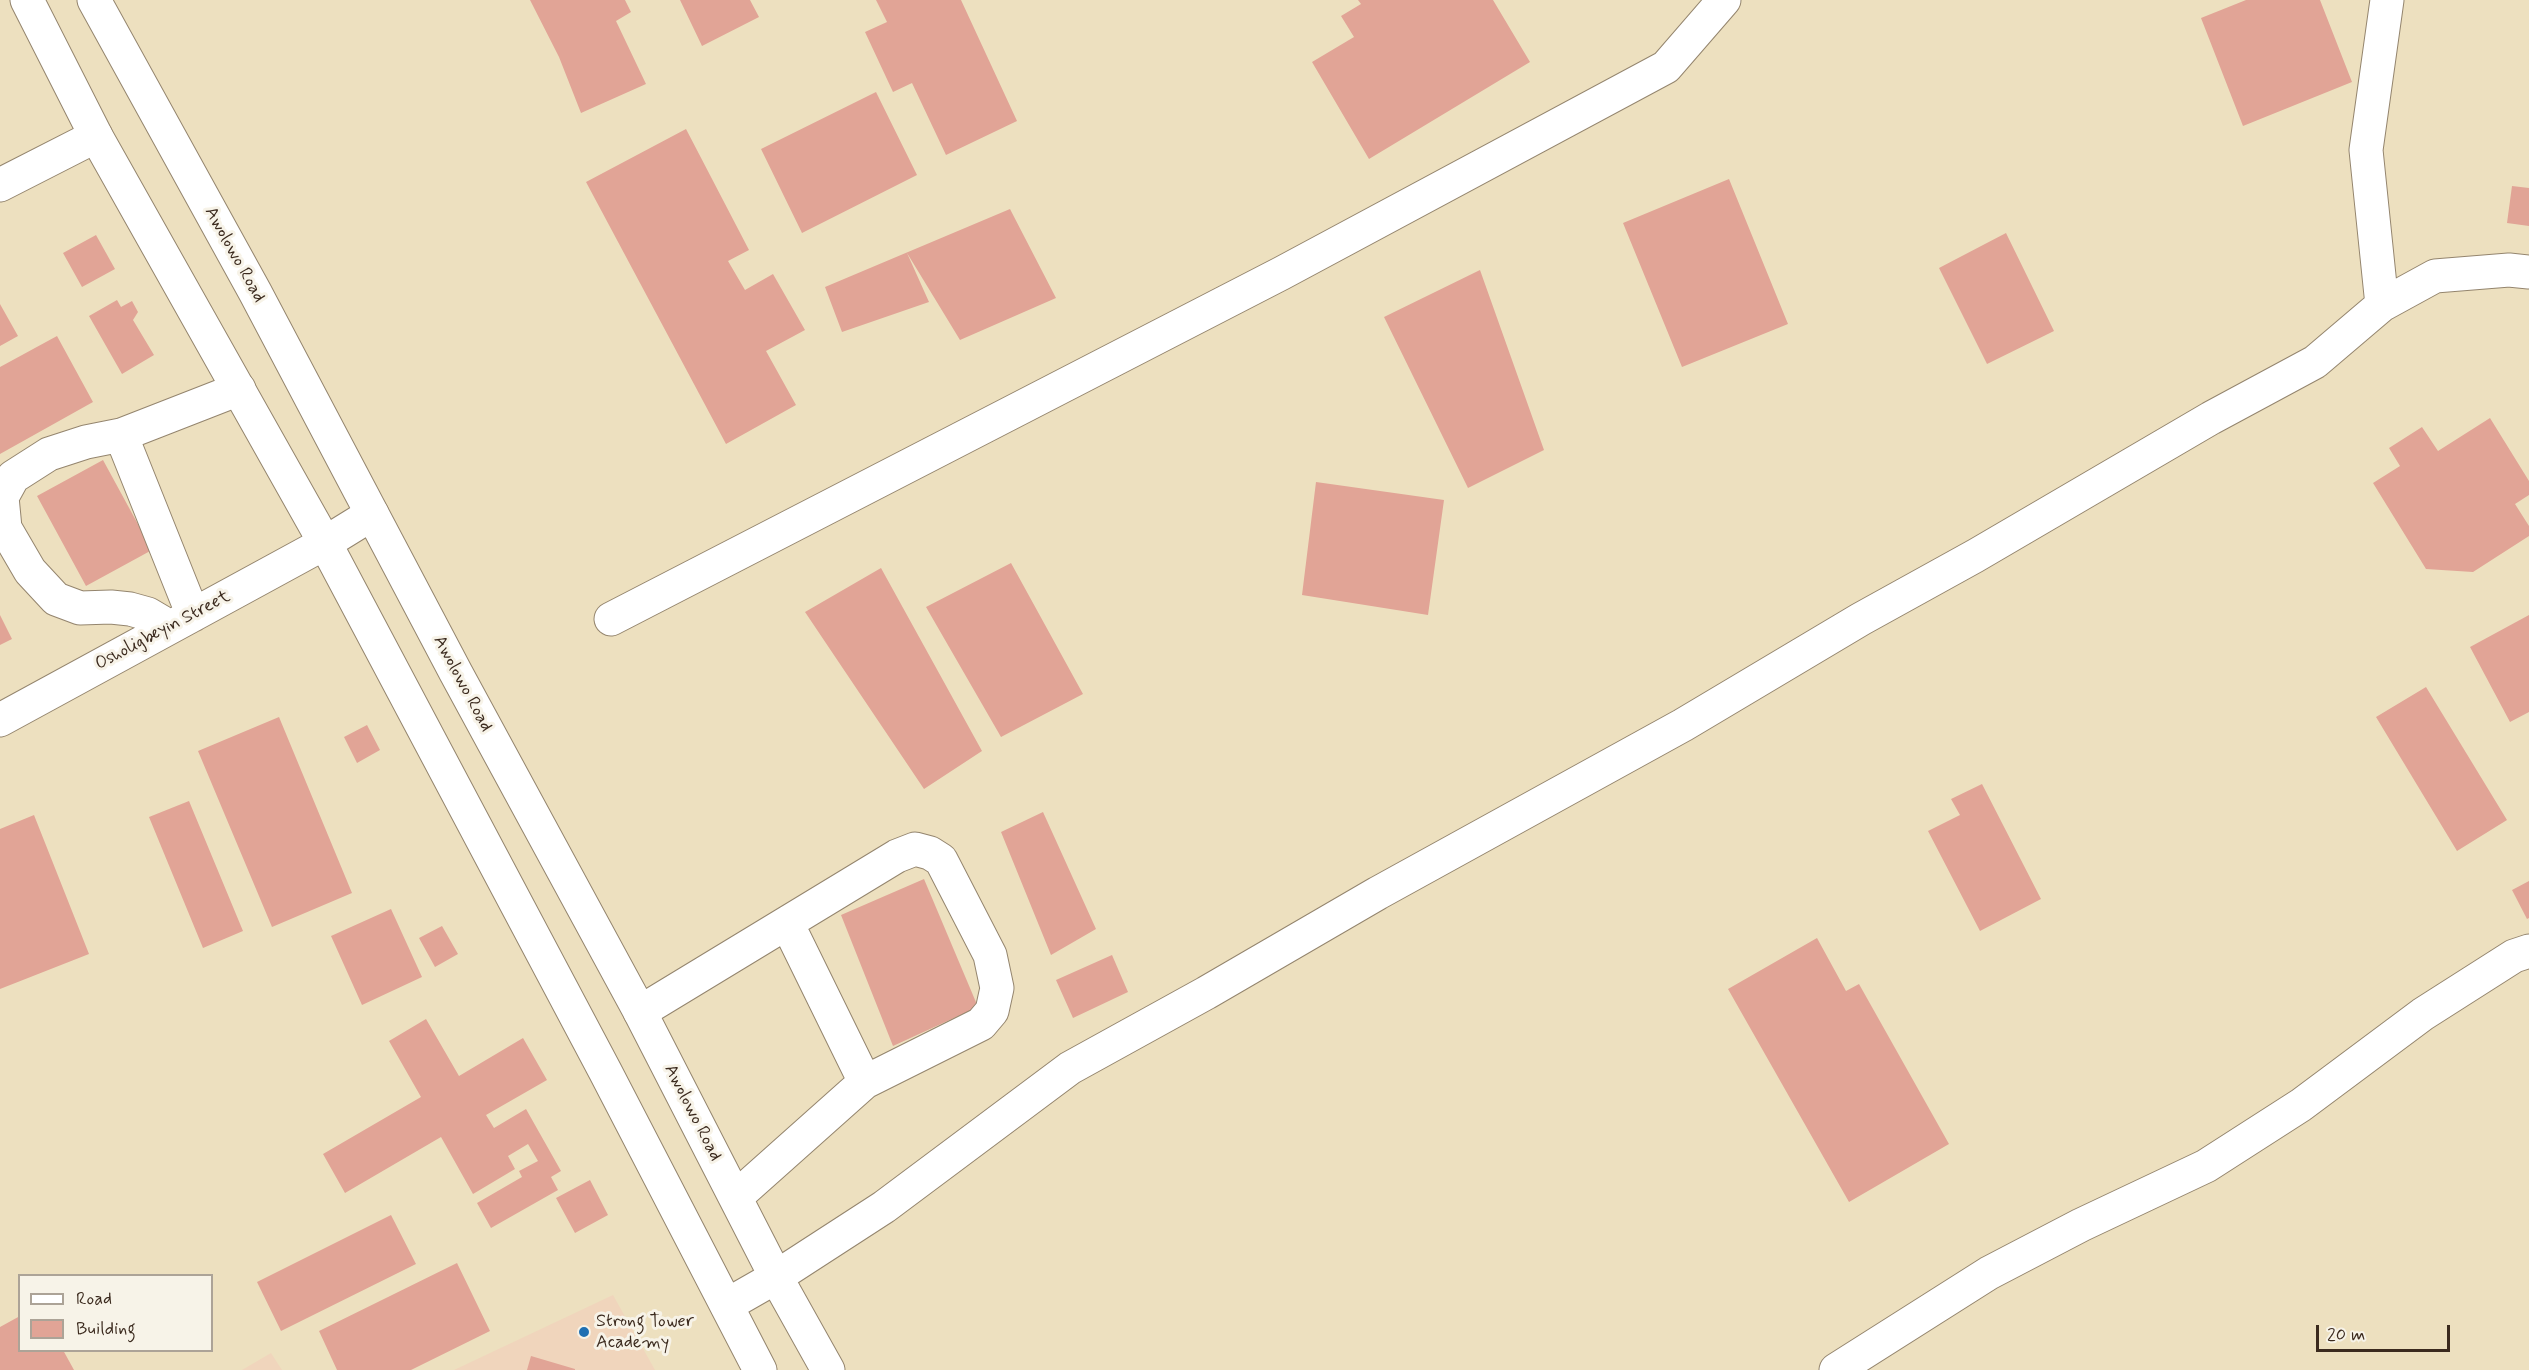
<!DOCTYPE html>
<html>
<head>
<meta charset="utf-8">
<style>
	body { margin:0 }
	#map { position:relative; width:2529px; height:1370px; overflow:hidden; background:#ede0bf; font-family:Mynerve,sans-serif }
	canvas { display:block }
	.legend { position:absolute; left:18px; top:1274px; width:195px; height:78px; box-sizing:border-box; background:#f7f3e8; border:2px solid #aca397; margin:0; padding:8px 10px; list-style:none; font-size:18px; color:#3b2a1e }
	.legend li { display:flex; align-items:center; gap:12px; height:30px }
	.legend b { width:30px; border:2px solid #aca397 }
	.scale { position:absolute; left:2316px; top:1325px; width:134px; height:27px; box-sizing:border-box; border:3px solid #3b2a1e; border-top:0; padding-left:8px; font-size:18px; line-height:21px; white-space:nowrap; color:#3b2a1e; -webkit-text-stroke:4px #f7f3e8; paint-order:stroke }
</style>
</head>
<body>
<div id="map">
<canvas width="2529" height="1370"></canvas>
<ul class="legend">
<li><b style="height:8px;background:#fff"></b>Road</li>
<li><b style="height:16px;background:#e1a496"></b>Building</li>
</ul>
<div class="scale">20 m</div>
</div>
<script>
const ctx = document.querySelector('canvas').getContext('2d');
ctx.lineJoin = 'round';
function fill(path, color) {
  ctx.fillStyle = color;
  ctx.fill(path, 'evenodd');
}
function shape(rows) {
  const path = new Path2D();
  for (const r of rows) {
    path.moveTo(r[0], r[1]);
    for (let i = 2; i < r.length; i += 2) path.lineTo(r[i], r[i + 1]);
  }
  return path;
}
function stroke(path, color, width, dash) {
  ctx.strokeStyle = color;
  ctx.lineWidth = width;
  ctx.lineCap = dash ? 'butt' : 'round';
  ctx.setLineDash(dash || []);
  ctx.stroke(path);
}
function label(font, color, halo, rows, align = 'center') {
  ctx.font = font + ' Mynerve,sans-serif';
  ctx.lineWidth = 6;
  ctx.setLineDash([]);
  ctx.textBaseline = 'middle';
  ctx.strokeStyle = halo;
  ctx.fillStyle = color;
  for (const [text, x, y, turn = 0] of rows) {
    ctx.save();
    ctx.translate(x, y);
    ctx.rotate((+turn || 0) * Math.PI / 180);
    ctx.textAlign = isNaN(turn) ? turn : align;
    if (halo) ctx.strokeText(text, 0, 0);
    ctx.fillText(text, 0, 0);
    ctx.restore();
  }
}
fill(shape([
	[613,1295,655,1370,454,1370],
	[271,1353,282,1370,242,1370]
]), '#f0d5bc');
fill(shape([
	[530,0,625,0,631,12,616,21,646,84,581,113,559,57],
	[680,0,750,0,759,17,702,46],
	[876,0,961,0,1017,121,946,155,912,83,893,92,865,32,887,22],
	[1358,0,1493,0,1530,62,1369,159,1312,62,1354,37,1341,16,1361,4],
	[2246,0,2320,0,2352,82,2243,126,2201,18],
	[876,92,917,175,802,233,761,149],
	[686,129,749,250,728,261,745,290,773,274,805,330,766,351,796,405,726,444,586,182],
	[1729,179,1788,324,1682,367,1623,223],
	[2512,186,2529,188,2529,226,2507,223],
	[1010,209,1056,298,960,340,907,253,929,302,842,332,825,287],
	[2006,233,2054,331,1987,364,1939,268],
	[96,235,115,269,82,287,63,253],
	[1480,270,1544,450,1468,488,1384,317],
	[117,300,121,307,132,301,138,312,133,320,154,355,122,374,89,316],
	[0,304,18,336,0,346],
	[57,336,93,402,0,454,0,367],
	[2490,418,2529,481,2529,495,2515,504,2529,526,2529,536,2473,572,2426,569,2373,483,2400,466,2389,448,2422,427,2438,451],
	[103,460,152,550,86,586,37,496],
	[1316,482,1444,500,1428,615,1302,595],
	[1011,563,1083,694,1001,737,926,607],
	[881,568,982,751,924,789,805,612],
	[0,615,12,639,0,645],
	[2529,615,2529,712,2510,722,2470,647],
	[2426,687,2507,820,2457,851,2376,717],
	[279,717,352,893,272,927,198,751],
	[367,725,380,750,357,763,344,737],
	[1982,784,2041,899,1980,931,1928,831,1960,815,1951,799],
	[189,801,243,931,203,948,149,817],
	[1043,812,1096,929,1051,955,1001,832],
	[34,815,89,954,0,989,0,829],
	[924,879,978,1007,893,1046,841,915],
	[2529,881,2529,918,2527,919,2512,890],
	[391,909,422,977,362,1005,331,936],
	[442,926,458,954,435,967,419,938],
	[1817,938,1846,991,1859,984,1949,1144,1849,1202,1728,989],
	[1112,955,1128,992,1073,1018,1056,980],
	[426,1019,459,1076,523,1038,547,1080,486,1115,494,1128,526,1109,561,1171,551,1177,558,1190,491,1228,477,1203,522,1177,519,1171,538,1161,528,1144,508,1156,515,1169,473,1194,441,1137,345,1193,323,1154,421,1097,389,1041],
	[590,1180,608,1215,575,1233,556,1198],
	[391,1215,416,1264,281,1331,257,1282],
	[457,1263,490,1331,411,1370,337,1370,319,1331],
	[20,1316,20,1350,63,1350,74,1370,0,1370,0,1327],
	[531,1356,575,1369,575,1370,527,1370]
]), '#e1a496');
const minor = shape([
	[0,185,96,136],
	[2382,305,2366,150,2387,0],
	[121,435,86,442,49,454,13,477,2,497,5,528,30,571,56,599,80,608,111,607,130,609,148,614,170,627],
	[193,615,121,435,239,389],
	[611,619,1282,273,1666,67,1724,0],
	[0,720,325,543,372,514],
	[787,923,865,1082],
	[640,1012,897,856,915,849,930,853,941,860,990,955,997,988,992,1011,981,1024,865,1082,736,1197],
	[727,1305,776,1277,884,1207,1070,1068,1206,993,1378,893,1683,725,1861,619,1975,556,2211,418,2315,362,2382,305,2435,276,2509,270,2529,272],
	[1836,1370,1989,1273,2081,1225,2206,1166,2301,1105,2423,1014,2514,956,2529,951]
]);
const major = shape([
	[27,0,96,136,325,543,605,1071,760,1370],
	[94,0,255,292,456,673,640,1012,776,1277,828,1370]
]);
stroke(minor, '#94856e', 35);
stroke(major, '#94856e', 35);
stroke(minor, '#fff', 33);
stroke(major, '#fff', 33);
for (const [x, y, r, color] of [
	[584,1332,6,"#1f6fb2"]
]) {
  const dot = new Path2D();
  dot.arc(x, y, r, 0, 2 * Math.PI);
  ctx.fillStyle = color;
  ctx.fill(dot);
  stroke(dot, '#f7f3e8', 2);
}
label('18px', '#3b2a1e', '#f7f3e8', [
	["Awolowo Road",234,255,61],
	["Osholigbeyin Street",163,631,-28],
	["Awolowo Road",462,684,62],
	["Awolowo Road",692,1113,63]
]);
label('18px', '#3b2a1e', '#f7f3e8', [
	["Strong Tower",596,1322],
	["Academy",596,1343]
], 'left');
</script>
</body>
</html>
